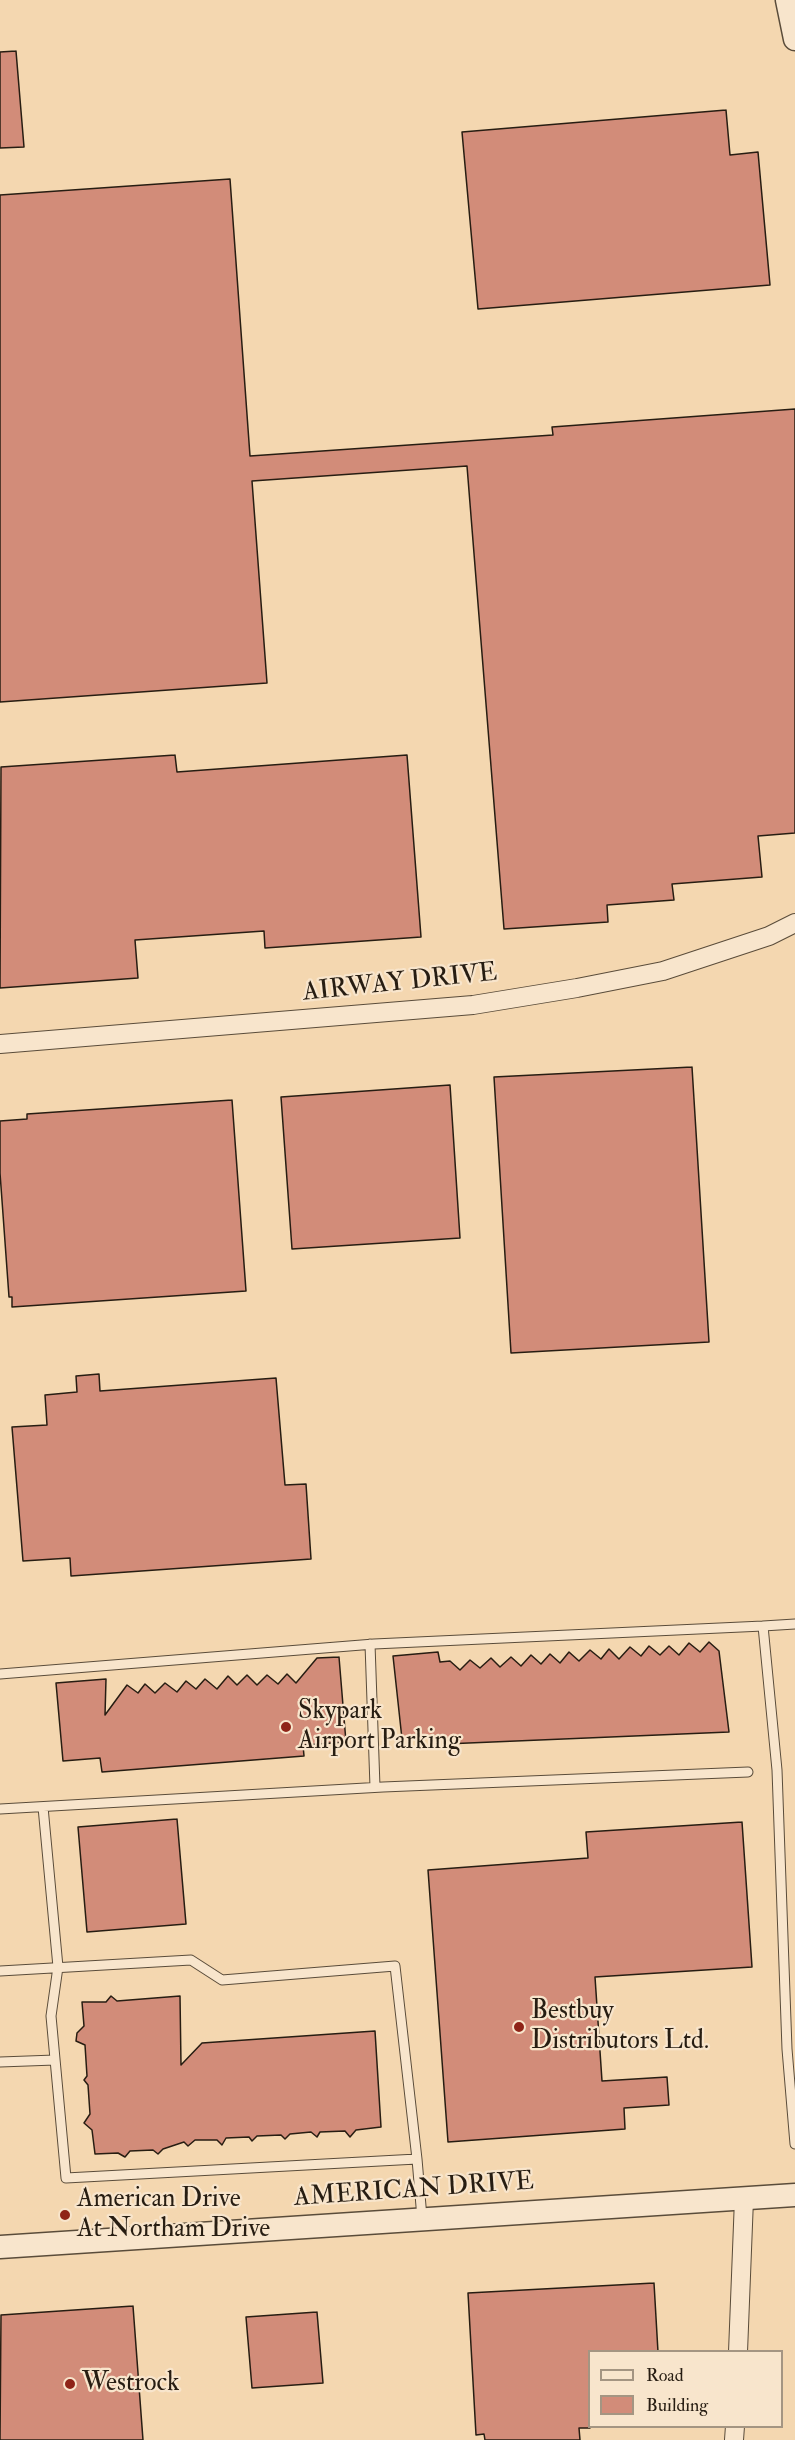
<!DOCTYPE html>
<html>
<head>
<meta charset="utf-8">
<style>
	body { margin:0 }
	#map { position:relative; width:795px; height:2440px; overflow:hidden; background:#f4d7b0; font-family:"IM FELL Double Pica",serif }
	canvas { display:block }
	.legend { position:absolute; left:588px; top:2350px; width:195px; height:78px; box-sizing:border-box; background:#f8e5cc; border:2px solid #a49582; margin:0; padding:8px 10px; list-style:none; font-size:18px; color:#271d12 }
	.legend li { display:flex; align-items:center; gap:12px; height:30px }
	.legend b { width:30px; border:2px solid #a49582 }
</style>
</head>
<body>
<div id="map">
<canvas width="795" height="2440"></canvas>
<ul class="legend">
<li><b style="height:8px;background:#f8e5cc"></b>Road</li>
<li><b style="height:16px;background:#d28c79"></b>Building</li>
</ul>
</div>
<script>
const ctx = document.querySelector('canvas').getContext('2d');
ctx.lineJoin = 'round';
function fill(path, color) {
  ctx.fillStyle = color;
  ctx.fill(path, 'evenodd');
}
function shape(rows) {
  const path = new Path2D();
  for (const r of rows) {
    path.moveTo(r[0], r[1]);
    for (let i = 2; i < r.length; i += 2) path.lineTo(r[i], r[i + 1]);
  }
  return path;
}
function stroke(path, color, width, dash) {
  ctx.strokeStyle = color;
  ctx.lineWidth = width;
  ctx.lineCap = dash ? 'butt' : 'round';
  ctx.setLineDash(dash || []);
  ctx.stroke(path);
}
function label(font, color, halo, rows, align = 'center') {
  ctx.font = font + ' "IM FELL Double Pica",serif';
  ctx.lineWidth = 4.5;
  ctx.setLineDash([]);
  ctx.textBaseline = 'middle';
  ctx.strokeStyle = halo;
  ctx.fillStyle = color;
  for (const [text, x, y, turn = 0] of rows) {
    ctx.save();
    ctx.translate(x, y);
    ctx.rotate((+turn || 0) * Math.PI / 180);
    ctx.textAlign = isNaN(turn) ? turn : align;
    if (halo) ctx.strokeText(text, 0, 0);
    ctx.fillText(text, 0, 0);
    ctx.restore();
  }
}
const building = shape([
	[16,51,24,147,0,148,0,52,16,51],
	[726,110,730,155,758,152,770,285,478,309,462,132,726,110],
	[230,179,250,456,553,435,552,427,795,409,795,833,758,836,762,877,672,884,674,900,607,905,608,922,504,929,467,466,252,481,267,683,0,702,0,195,230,179],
	[175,755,177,772,407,755,421,937,265,948,264,931,135,940,138,978,0,988,1,767,175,755],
	[692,1067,709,1342,511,1353,494,1077,692,1067],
	[450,1085,460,1238,292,1249,281,1097,450,1085],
	[232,1100,246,1291,12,1307,12,1297,9,1297,0,1173,0,1121,27,1119,27,1114,232,1100],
	[99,1374,100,1391,276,1378,285,1485,306,1484,311,1559,71,1576,70,1558,23,1561,12,1427,47,1425,45,1395,77,1392,76,1376,99,1374],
	[709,1642,719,1651,729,1732,445,1744,443,1735,402,1739,393,1656,438,1652,440,1662,450,1661,460,1670,470,1660,480,1668,491,1658,500,1667,511,1657,521,1666,531,1655,541,1664,550,1654,560,1663,569,1652,579,1661,590,1650,601,1659,609,1649,619,1659,630,1647,641,1656,649,1646,660,1655,669,1646,679,1655,689,1643,700,1652,709,1642],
	[339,1657,346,1742,303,1745,304,1756,102,1772,100,1758,63,1761,56,1683,106,1679,105,1715,127,1685,138,1693,145,1684,155,1693,165,1683,177,1692,186,1681,196,1689,205,1679,217,1689,228,1676,237,1685,247,1675,257,1685,267,1675,278,1684,287,1674,296,1683,317,1658,339,1657],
	[177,1819,186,1924,87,1932,78,1827,177,1819],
	[742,1822,752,1967,595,1977,602,2081,667,2077,669,2105,624,2108,625,2129,448,2142,428,1870,588,1858,586,1832,742,1822],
	[111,1996,117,2001,180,1996,181,2065,202,2043,375,2031,381,2127,356,2130,350,2137,345,2131,320,2132,317,2137,311,2132,290,2134,285,2139,281,2135,257,2136,252,2141,249,2137,226,2138,222,2145,217,2140,195,2140,188,2146,184,2142,163,2149,158,2154,153,2150,130,2151,125,2157,118,2153,95,2154,92,2130,84,2123,90,2114,88,2085,84,2080,87,2076,85,2045,76,2041,77,2033,84,2026,82,2002,106,2002,111,1996],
	[654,2283,658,2352,590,2352,590,2428,579,2428,580,2440,485,2440,484,2434,476,2435,468,2293,654,2283],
	[133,2306,143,2440,0,2440,1,2315,133,2306],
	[317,2312,323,2383,252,2388,246,2317,317,2312]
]);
fill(building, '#d28c79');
stroke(building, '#271d12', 1.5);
const service = shape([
	[795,1624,763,1626,777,1770,787,2049,795,2144],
	[370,1644,375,1787],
	[0,1674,374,1644,763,1626],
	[43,1807,58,1967,51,2016,66,2178,417,2159,422,2218],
	[0,1809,383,1787,748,1772],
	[0,1971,191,1960,222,1980,395,1966,417,2159],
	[0,2062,55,2060]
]);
const minor = shape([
	[0,1044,473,1005,577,988,663,971,769,936,795,923],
	[738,2352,744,2199],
	[734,2440,735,2426]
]);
const tertiary = shape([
	[787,0,795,39],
	[0,2247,795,2195]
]);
stroke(service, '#5a4c3a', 11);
stroke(minor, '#5a4c3a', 20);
stroke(tertiary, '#5a4c3a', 25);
stroke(service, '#f8e5cc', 9);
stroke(minor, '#f8e5cc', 18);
stroke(tertiary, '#f8e5cc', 22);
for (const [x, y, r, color] of [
	[286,1727,6,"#8f2418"],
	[519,2027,6,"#8f2418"],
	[65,2215,6,"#8f2418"],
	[70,2384,6,"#8f2418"]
]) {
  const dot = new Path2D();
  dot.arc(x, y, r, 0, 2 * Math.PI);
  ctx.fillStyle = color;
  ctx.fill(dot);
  stroke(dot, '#f8e5cc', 2);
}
label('26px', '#271d12', '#f8e5cc', [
	["AIRWAY DRIVE",400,984,-6],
	["AMERICAN DRIVE",414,2191,-4]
]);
label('26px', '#271d12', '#f8e5cc', [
	["Skypark",298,1712],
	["Airport Parking",298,1742],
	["Bestbuy",531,2012],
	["Distributors Ltd.",531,2042],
	["American Drive",77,2200],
	["At Northam Drive",77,2230],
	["Westrock",82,2384]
], 'left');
</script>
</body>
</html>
